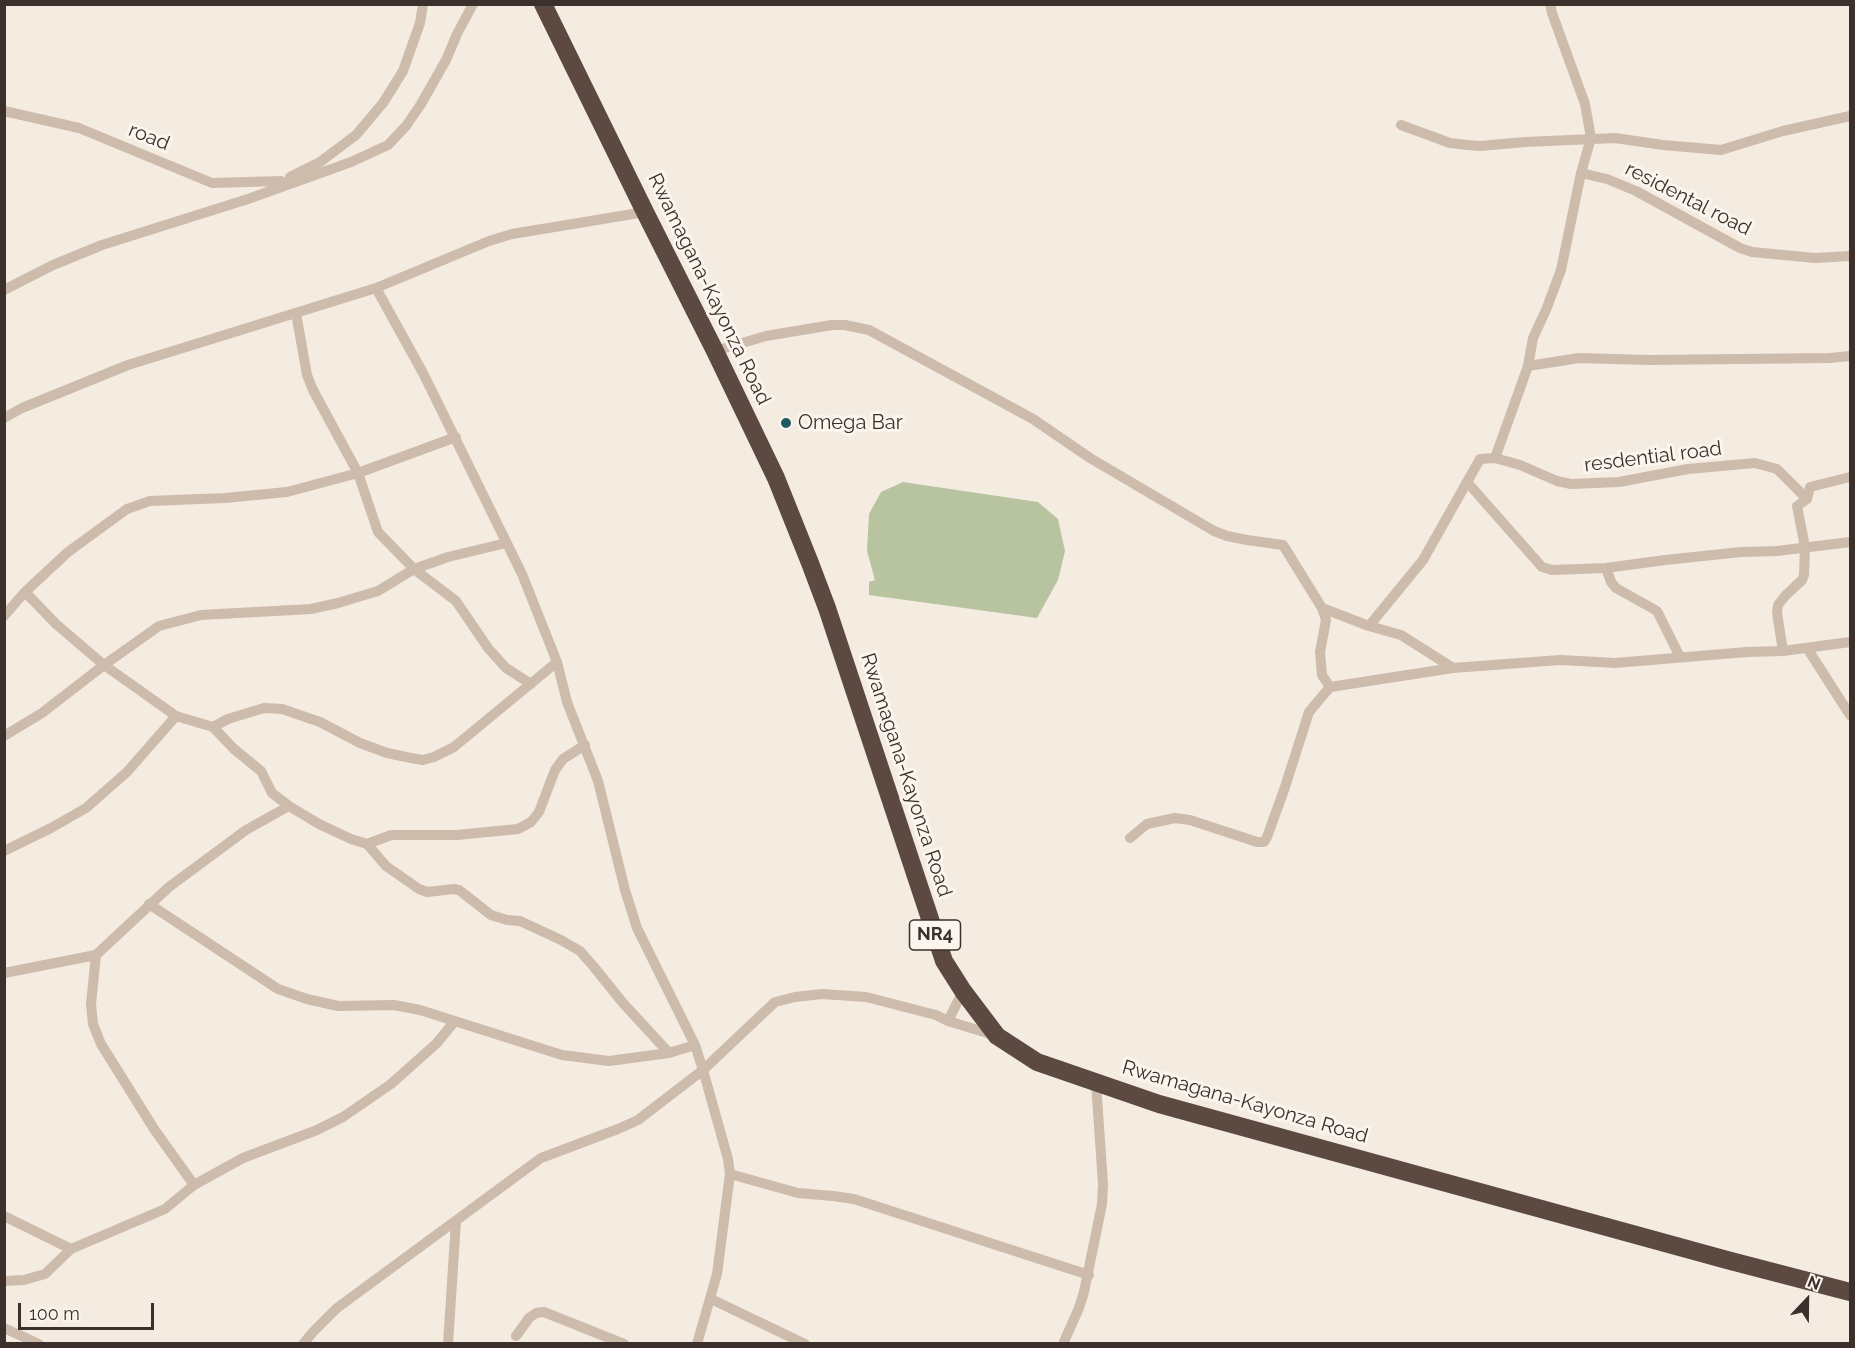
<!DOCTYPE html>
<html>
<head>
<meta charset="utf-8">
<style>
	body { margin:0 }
	#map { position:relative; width:1855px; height:1348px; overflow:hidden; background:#f4ebe1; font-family:Raleway,sans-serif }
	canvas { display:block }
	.frame { position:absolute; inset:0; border:6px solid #3b302b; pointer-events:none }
	.north { position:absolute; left:1777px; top:1270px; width:60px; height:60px; -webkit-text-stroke:4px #fbf5ee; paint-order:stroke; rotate:22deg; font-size:16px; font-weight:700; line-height:24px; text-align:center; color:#3b302b }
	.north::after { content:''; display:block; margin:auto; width:21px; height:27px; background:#3b302b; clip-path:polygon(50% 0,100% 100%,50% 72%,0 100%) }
	.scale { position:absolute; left:18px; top:1303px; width:136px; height:27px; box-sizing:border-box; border:3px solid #3b302b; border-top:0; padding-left:8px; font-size:18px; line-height:21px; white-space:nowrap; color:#3b302b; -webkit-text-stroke:4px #fbf5ee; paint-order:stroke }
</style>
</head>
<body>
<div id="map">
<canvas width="1855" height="1348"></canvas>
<div class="frame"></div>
<div class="north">N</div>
<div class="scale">100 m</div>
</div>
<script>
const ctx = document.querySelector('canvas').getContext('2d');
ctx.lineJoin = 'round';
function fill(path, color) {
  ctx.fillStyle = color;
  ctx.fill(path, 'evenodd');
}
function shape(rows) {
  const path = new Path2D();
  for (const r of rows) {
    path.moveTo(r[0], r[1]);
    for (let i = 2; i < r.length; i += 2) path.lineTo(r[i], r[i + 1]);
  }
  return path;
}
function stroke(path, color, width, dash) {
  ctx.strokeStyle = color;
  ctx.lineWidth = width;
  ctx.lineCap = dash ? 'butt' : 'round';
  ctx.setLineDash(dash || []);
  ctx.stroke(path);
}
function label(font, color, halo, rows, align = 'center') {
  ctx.font = font + ' Raleway,sans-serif';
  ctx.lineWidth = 6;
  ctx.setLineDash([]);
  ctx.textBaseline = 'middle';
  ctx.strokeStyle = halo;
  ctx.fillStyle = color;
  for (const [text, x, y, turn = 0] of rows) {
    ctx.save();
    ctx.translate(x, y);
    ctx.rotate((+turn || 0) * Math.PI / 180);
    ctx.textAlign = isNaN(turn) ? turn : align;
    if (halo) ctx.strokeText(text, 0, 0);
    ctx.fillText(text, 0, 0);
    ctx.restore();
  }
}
fill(shape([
	[903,482,1038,502,1058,519,1065,551,1058,580,1037,618,869,595,869,582,875,580,867,551,869,514,881,492]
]), '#b8c4a0');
stroke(shape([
	[4,111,79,128,212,183,281,181],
	[1401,125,1450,143,1468,145,1480,146,1525,142,1615,138,1663,145,1721,150,1783,131,1850,116],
	[1581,173,1607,179,1636,191,1740,248,1752,252,1815,258,1850,256],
	[290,177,320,162,356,135,383,103,403,71,420,23,423,4],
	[376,288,423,373,522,574,557,662,567,702,598,781,625,890,637,928,695,1045,703,1070,728,1159,730,1174,717,1274,697,1344],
	[4,290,53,265,102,245,248,199,351,162,388,145,406,126,421,104,446,60,457,34,473,4],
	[296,313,307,375,313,390,358,473,378,532,414,569,456,601,488,648,506,668,531,684],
	[715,351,766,336,832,325,845,325,869,330,1033,419,1090,458,1214,531,1227,536,1247,540,1283,545,1322,608,1326,620,1320,652,1322,675,1330,687,1309,712,1284,790,1267,837,1264,842,1257,842,1190,820,1175,818,1147,824,1130,838],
	[1528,366,1579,358,1649,360,1830,358,1850,356],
	[4,418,22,408,128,365,376,288,489,241,512,234,645,212],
	[1495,458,1520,465,1557,481,1571,484,1619,482,1688,469,1755,463,1777,469,1807,499],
	[1467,482,1542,567,1552,570,1606,568,1665,560,1741,552,1777,551,1850,542],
	[1606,568,1611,582,1616,588,1657,611,1680,657],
	[25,592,56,624,104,665,176,716,213,727,228,719,264,708,282,709,320,722,360,743,387,753,411,758,423,760,434,757,454,747,557,662],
	[1322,608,1369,626,1401,635,1453,668,1560,660,1615,663,1747,652,1783,651,1850,642],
	[4,616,25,592,68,552,127,509,150,501,225,498,287,492,358,473,456,437],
	[1369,626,1423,560,1480,459,1495,458,1528,366,1533,338,1546,310,1561,270,1581,173,1591,138,1585,104,1552,13,1550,4],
	[1807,648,1850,715],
	[1783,651,1777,613,1778,605,1785,596,1802,580,1804,575,1805,547,1797,506,1807,499,1810,487,1850,477],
	[1330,687,1453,668],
	[213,727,234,749,261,771,272,793,289,806,319,824,351,839,367,844,391,835,457,835,518,829,531,822,539,812,555,770,563,759,585,745],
	[4,736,42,713,104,665,159,626,201,615,311,609,338,603,378,591,414,569,448,557,506,543],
	[367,844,386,866,419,889,427,892,454,889,459,890,491,915,507,920,520,921,561,940,580,951,594,967,623,1003,669,1053],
	[4,851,51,828,86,808,127,772,176,716],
	[149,904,278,989,307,999,338,1006,394,1005,420,1010,562,1055,609,1061,669,1053,695,1045],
	[4,973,96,955],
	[948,1021,994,1035],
	[730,1174,798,1193,833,1196,854,1199,1089,1275],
	[194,1185,154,1129,101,1044,93,1024,91,1004,96,955,169,887,246,830,289,806],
	[4,1216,71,1249],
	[4,1281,24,1280,45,1274,71,1249,165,1209,194,1185,243,1158,317,1130,343,1117,391,1084,437,1043,454,1022],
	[711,1299,805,1344],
	[4,1328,39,1344],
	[516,1336,529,1318,536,1313,544,1312,624,1344],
	[303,1344,313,1332,337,1308,541,1158,618,1129,638,1120,703,1070,775,1002,795,997,822,994,866,997,936,1015,948,1021,963,991],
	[448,1344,456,1221],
	[1063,1344,1079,1308,1084,1292,1102,1204,1103,1184,1096,1083]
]), '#cdbbac', 10);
stroke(shape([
	[543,4,645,212,715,351,776,478,810,563,827,608,944,961,963,991,997,1036,1037,1062,1159,1104,1727,1260,1850,1292]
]), '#5c4a42', 18);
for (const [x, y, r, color] of [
	[786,423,6,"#1f5a5e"]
]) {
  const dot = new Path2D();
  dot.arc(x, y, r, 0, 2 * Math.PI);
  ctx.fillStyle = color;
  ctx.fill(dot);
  stroke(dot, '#fbf5ee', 2);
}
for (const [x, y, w] of [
	[935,935,51]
]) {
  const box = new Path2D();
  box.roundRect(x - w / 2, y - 15, w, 30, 4.5);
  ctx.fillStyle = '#fbf5ee';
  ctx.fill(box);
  stroke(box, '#3b302b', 1.5);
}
label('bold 18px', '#3b302b', null, [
	["NR4",935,935]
]);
label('20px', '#3b302b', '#fbf5ee', [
	["road",149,137,22],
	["residental road",1688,199,27],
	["Rwamagana-Kayonza Road",709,289,64],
	["resdential road",1653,457,-7],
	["Rwamagana-Kayonza Road",906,775,72],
	["Rwamagana-Kayonza Road",1245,1102,16]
]);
label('20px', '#3b302b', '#fbf5ee', [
	["Omega Bar",798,423]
], 'left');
</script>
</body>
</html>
